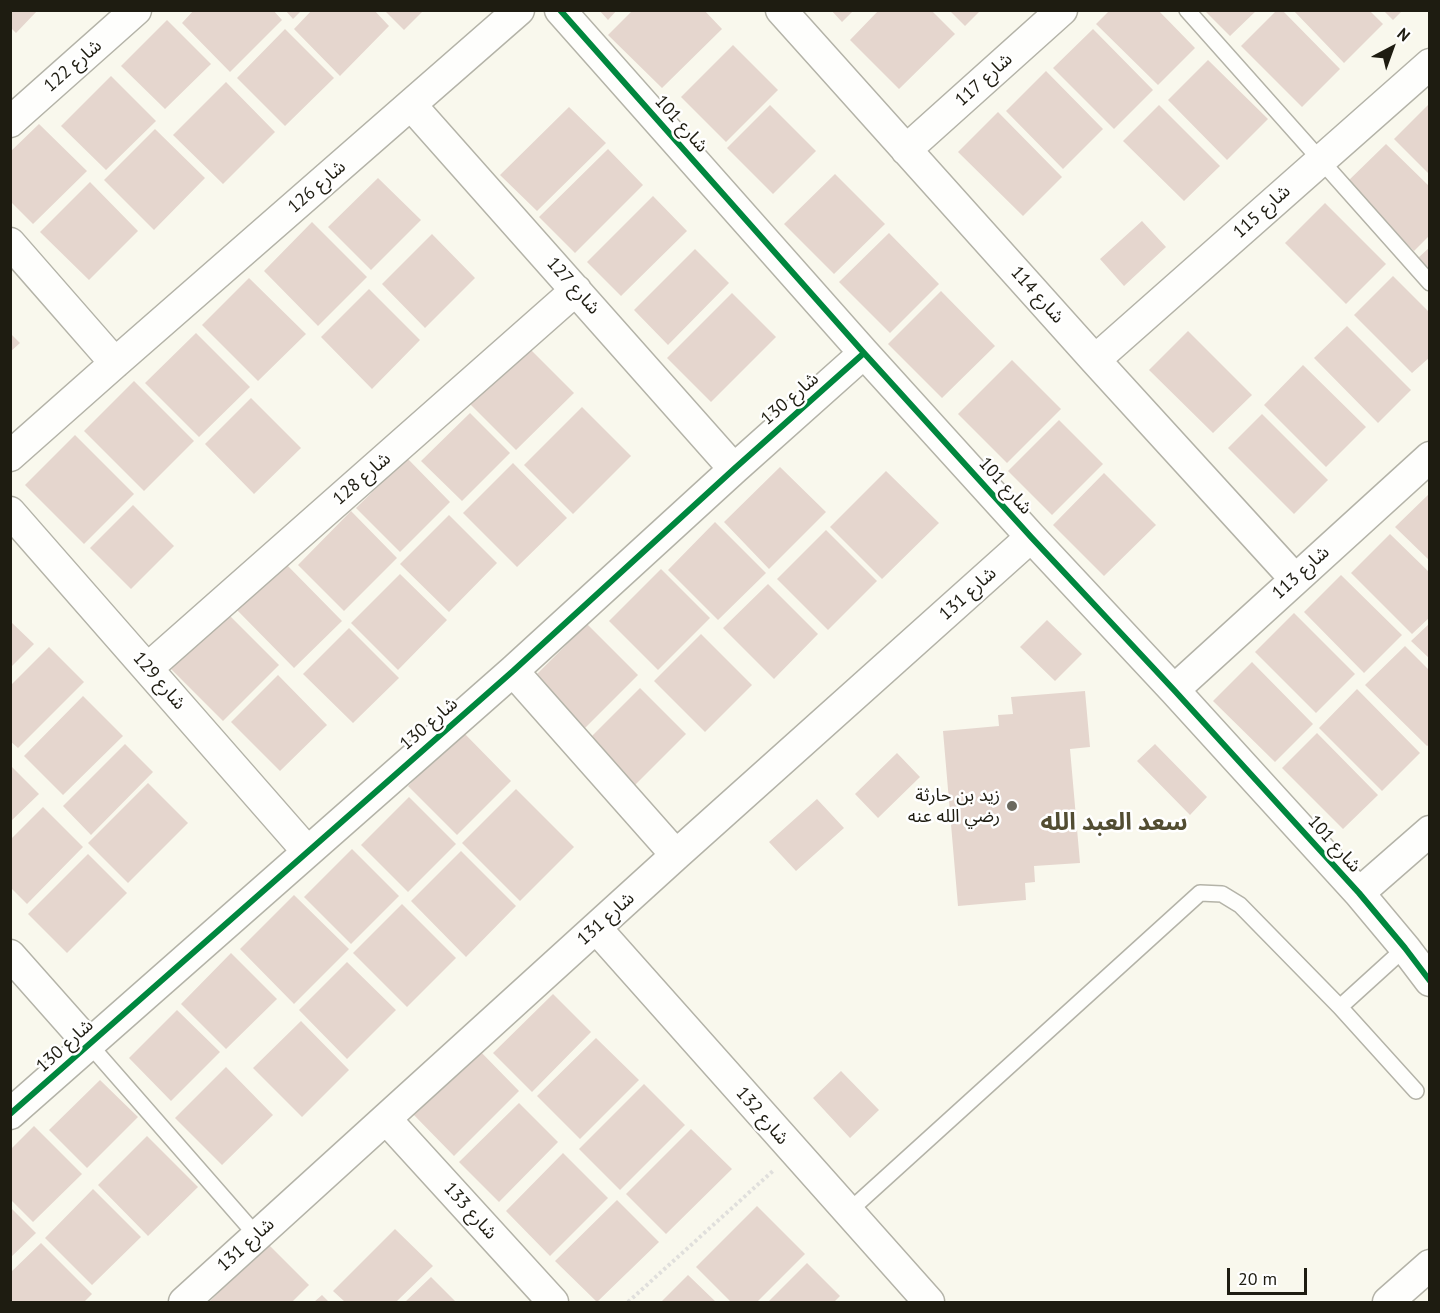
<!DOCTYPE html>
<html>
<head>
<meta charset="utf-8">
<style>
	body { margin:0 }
	#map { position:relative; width:1440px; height:1313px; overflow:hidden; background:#f9f8ed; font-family:"PT Sans",sans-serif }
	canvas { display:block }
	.frame { position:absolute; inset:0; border:12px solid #1e1c11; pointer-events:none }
	.north { position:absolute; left:1362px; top:18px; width:60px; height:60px; -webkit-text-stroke:4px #fff; paint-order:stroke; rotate:41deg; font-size:16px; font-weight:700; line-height:24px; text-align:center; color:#1e1c11 }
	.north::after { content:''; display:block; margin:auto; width:21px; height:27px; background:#1e1c11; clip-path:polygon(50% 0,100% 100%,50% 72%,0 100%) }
	.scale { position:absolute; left:1227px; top:1268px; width:80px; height:27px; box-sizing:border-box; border:3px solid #1e1c11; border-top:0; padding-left:8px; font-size:18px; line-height:21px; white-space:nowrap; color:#1e1c11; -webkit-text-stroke:4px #fff; paint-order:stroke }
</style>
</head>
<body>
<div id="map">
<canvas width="1440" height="1313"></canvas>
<div class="frame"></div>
<div class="north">N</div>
<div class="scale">20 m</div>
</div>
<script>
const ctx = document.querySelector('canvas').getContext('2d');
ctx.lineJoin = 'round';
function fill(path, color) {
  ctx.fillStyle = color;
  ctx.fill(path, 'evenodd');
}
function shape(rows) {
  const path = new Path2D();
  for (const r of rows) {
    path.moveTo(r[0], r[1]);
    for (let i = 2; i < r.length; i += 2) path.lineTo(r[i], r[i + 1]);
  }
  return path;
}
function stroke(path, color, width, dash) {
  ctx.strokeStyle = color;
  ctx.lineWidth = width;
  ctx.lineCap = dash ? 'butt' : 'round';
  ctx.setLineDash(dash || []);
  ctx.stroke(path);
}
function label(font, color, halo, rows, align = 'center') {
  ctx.font = font + ' "PT Sans","Noto Sans Arabic",sans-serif';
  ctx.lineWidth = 5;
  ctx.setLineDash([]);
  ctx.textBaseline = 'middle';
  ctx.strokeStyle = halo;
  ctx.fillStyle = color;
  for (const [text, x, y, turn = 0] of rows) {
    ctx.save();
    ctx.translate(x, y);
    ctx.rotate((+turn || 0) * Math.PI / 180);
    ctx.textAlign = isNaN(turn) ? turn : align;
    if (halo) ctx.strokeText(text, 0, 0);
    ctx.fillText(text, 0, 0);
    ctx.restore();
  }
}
fill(shape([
	[10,10,38,10,16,33,10,27],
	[194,10,273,10,282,20,230,72,182,23],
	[285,10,302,10,293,19],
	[312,10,374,10,389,26,340,76,294,29],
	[384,10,424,10,404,30],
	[599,10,617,10,608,20],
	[633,10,704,10,722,29,662,88,608,35],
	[831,10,854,10,842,22],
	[879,10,931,10,955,34,899,89,850,40],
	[949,10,981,10,965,26],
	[1110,10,1158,10,1195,48,1158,85,1096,24],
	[1204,10,1257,10,1230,36],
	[1277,10,1282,10,1340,69,1302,107,1241,46],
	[1293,10,1369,10,1383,24,1344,63],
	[1383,10,1403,10,1393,20],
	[167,20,211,64,165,109,121,66],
	[285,29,334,78,285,126,237,78],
	[1093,29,1153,90,1114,129,1053,68],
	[733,45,778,90,726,142,681,97],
	[1208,60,1268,119,1227,160,1168,100],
	[1046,71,1103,129,1063,169,1006,111],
	[111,76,156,121,106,170,61,126],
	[226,82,275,132,223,184,173,135],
	[1430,103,1430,175,1394,139],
	[770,105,816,151,773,194,727,148],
	[1159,105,1220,166,1184,201,1123,141],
	[569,107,606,143,537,211,500,175],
	[998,112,1062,177,1023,216,958,152],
	[39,124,87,171,33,224,10,201,10,152],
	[155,129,205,178,154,230,104,180],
	[1386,144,1430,187,1430,235,1414,251,1346,183],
	[608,149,643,185,575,253,539,217],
	[835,174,885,224,834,274,784,224],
	[378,178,421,220,371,270,328,227],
	[90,182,138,231,89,280,40,232],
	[653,196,687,231,621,296,587,262],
	[1325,203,1386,264,1346,304,1285,243],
	[1142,221,1166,247,1124,286,1100,259],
	[312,222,367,277,318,326,264,271],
	[889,233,939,284,890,333,839,282],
	[432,234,475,278,425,328,382,284],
	[1430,247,1430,269,1418,258],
	[695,249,729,283,668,345,634,310],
	[1393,276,1430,313,1430,357,1412,373,1354,315],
	[249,278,306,334,258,381,202,325],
	[369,289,420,340,372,389,321,337],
	[941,291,995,346,942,398,888,344],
	[732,293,776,337,711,402,667,358],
	[1347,326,1411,390,1378,423,1314,358],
	[1188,331,1252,395,1213,433,1149,370],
	[10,333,20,343,10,352],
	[196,333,250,387,199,437,145,383],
	[526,345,574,393,516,450,469,403],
	[1012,360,1061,409,1007,463,958,414],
	[1303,365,1366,427,1326,467,1264,405],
	[134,381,194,441,144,491,84,431],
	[251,398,301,448,254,494,205,444],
	[582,407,631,456,573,514,524,465],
	[470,413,510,453,462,501,421,461],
	[1262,414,1328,480,1294,514,1228,448],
	[1059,420,1103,464,1052,515,1008,471],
	[75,435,134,494,84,544,25,485],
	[407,458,450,502,400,552,356,508],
	[513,463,567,518,517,567,463,513],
	[780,467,826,512,769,569,724,522],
	[886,471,939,523,882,579,830,527],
	[1104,473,1156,525,1104,576,1053,525],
	[1430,493,1430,561,1395,527],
	[133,505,174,546,131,589,90,548],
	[351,511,397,558,344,611,298,565],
	[449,515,497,563,449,612,400,564],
	[715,522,766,573,718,620,668,570],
	[826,530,877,581,828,630,777,579],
	[1390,534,1430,573,1430,617,1412,634,1351,573],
	[284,562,342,621,294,668,236,609],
	[661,569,710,618,658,670,609,621],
	[400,574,447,620,398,670,351,623],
	[1341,575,1402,635,1364,673,1304,612],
	[768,584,818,634,774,679,723,628],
	[227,613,279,665,223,721,171,669],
	[1294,613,1355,674,1316,713,1255,652],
	[1047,620,1082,654,1055,681,1020,647],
	[10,621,34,644,10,668],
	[1430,623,1430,659,1411,641],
	[587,624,638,675,585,728,534,677],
	[349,628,399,678,353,723,303,674],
	[701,634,752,685,705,732,654,681],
	[1405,646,1430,671,1430,744,1427,746,1365,685],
	[49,647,84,682,18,748,10,741,10,686],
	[1252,662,1313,724,1275,762,1213,701],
	[278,675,327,725,280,771,231,722],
	[640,688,686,734,634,786,588,740],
	[1357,689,1420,753,1382,791,1319,728],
	[1085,691,1090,747,1070,749,1080,863,1034,866,1035,882,1025,883,1026,900,958,906,943,731,999,726,998,715,1013,714,1011,697],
	[83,696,123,736,63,795,24,756],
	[463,732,511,781,457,835,408,786],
	[1317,733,1378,795,1343,829,1282,768],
	[125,744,153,772,91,835,63,806],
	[1155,744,1207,797,1190,815,1137,761],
	[897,753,920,777,878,818,855,794],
	[10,765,39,794,10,822],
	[148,783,188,823,128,883,88,843],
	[516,789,574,847,520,901,462,843],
	[409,797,456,844,408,892,361,845],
	[817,799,844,828,796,871,769,842],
	[43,807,83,847,27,904,10,887,10,840],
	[352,849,399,896,351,944,304,897],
	[461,851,516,906,466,957,411,901],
	[88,854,127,893,67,953,28,914],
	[294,895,349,949,294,1004,240,949],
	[402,904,456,958,407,1007,353,953],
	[231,953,277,999,226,1049,181,1004],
	[347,962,396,1010,347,1059,299,1010],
	[553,994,591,1032,532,1092,493,1053],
	[177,1010,220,1052,171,1101,129,1058],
	[301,1021,349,1070,302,1117,253,1068],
	[596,1038,639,1080,580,1139,537,1096],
	[477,1048,519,1091,454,1156,412,1113],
	[226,1067,273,1115,222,1165,175,1118],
	[841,1071,879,1110,850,1138,813,1098],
	[100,1080,138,1117,87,1168,49,1130],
	[644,1084,685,1125,620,1190,579,1149],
	[519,1103,558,1142,499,1202,459,1162],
	[34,1126,82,1174,33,1222,10,1199,10,1150],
	[691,1129,732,1169,666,1234,626,1194],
	[147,1136,198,1187,148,1236,98,1185],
	[563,1153,608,1198,550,1256,506,1211],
	[93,1189,141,1237,92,1285,45,1238],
	[617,1200,659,1242,597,1302,555,1261],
	[757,1206,805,1254,757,1302,731,1302,696,1267],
	[10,1207,36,1233,10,1258],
	[395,1229,433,1266,396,1302,345,1302,333,1291],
	[41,1243,92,1294,84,1302,10,1302,10,1273],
	[268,1244,309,1285,292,1302,209,1302],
	[807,1263,840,1296,834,1302,768,1302],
	[688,1275,716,1302,661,1302],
	[431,1277,456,1302,405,1302],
	[322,1295,329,1302,314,1302]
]), '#e5d6ce');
const lane = shape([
	[1187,10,1430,283],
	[1340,1007,1405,948],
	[89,1044,257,1236],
	[848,1212,1200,893,1222,894,1240,905,1340,1007,1416,1091]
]);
const street = shape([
	[560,10,864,353,1031,537,1174,690,1359,893,1405,948,1430,981],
	[781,10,1095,360,1295,579],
	[411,105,734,469],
	[10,122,136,10],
	[906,150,1062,10],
	[10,243,115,363],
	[1095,360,1430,64],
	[10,456,115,363,519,10],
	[10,512,307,851],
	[148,668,576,290],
	[513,671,676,855],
	[1174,690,1430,457],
	[1359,893,1430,831],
	[596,928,929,1302],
	[10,955,89,1044],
	[10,1114,513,671,734,469,864,353],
	[386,1119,553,1302],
	[184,1302,676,855,1031,537],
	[1388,1302,1430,1265]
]);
stroke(lane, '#b4b3a8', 18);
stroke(street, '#b4b3a8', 33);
stroke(shape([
	[628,1302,774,1170]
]), '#e0dfdc', 4, [3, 3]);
stroke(lane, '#fefefc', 15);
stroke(street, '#fefefc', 30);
stroke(shape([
	[560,10,864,353,1031,537,1174,690,1359,893,1405,948,1430,981],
	[10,1114,513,671,734,469,864,353]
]), '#00873e', 6);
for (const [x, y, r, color] of [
	[1012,806,6,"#6b695e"]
]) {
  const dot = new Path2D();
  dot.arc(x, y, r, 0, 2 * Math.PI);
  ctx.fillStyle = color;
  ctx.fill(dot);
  stroke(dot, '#fff', 2);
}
label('18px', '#1e1c11', '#fff', [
	["شارع 122",73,66,-41],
	["شارع 117",984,80,-42],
	["شارع 101",681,124,48],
	["شارع 126",317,187,-41],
	["شارع 115",1262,212,-42],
	["شارع 127",573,286,48],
	["شارع 114",1037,295,48],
	["شارع 130",790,399,-41],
	["شارع 128",362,479,-41],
	["شارع 101",1005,486,48],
	["شارع 113",1301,573,-42],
	["شارع 131",968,594,-42],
	["شارع 129",159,681,49],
	["شارع 130",429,724,-41],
	["شارع 101",1334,844,48],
	["شارع 131",606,919,-42],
	["شارع 130",65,1046,-42],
	["شارع 132",762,1116,49],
	["شارع 133",470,1211,48],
	["شارع 131",246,1245,-42]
]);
label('18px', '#1e1c11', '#fff', [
	["زيد بن حارثة",1000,796],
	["رضي الله عنه",1000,817]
], 'right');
label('bold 24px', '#524d32', '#fff', [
	["سعد العبد الله",1114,823]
]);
</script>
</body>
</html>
